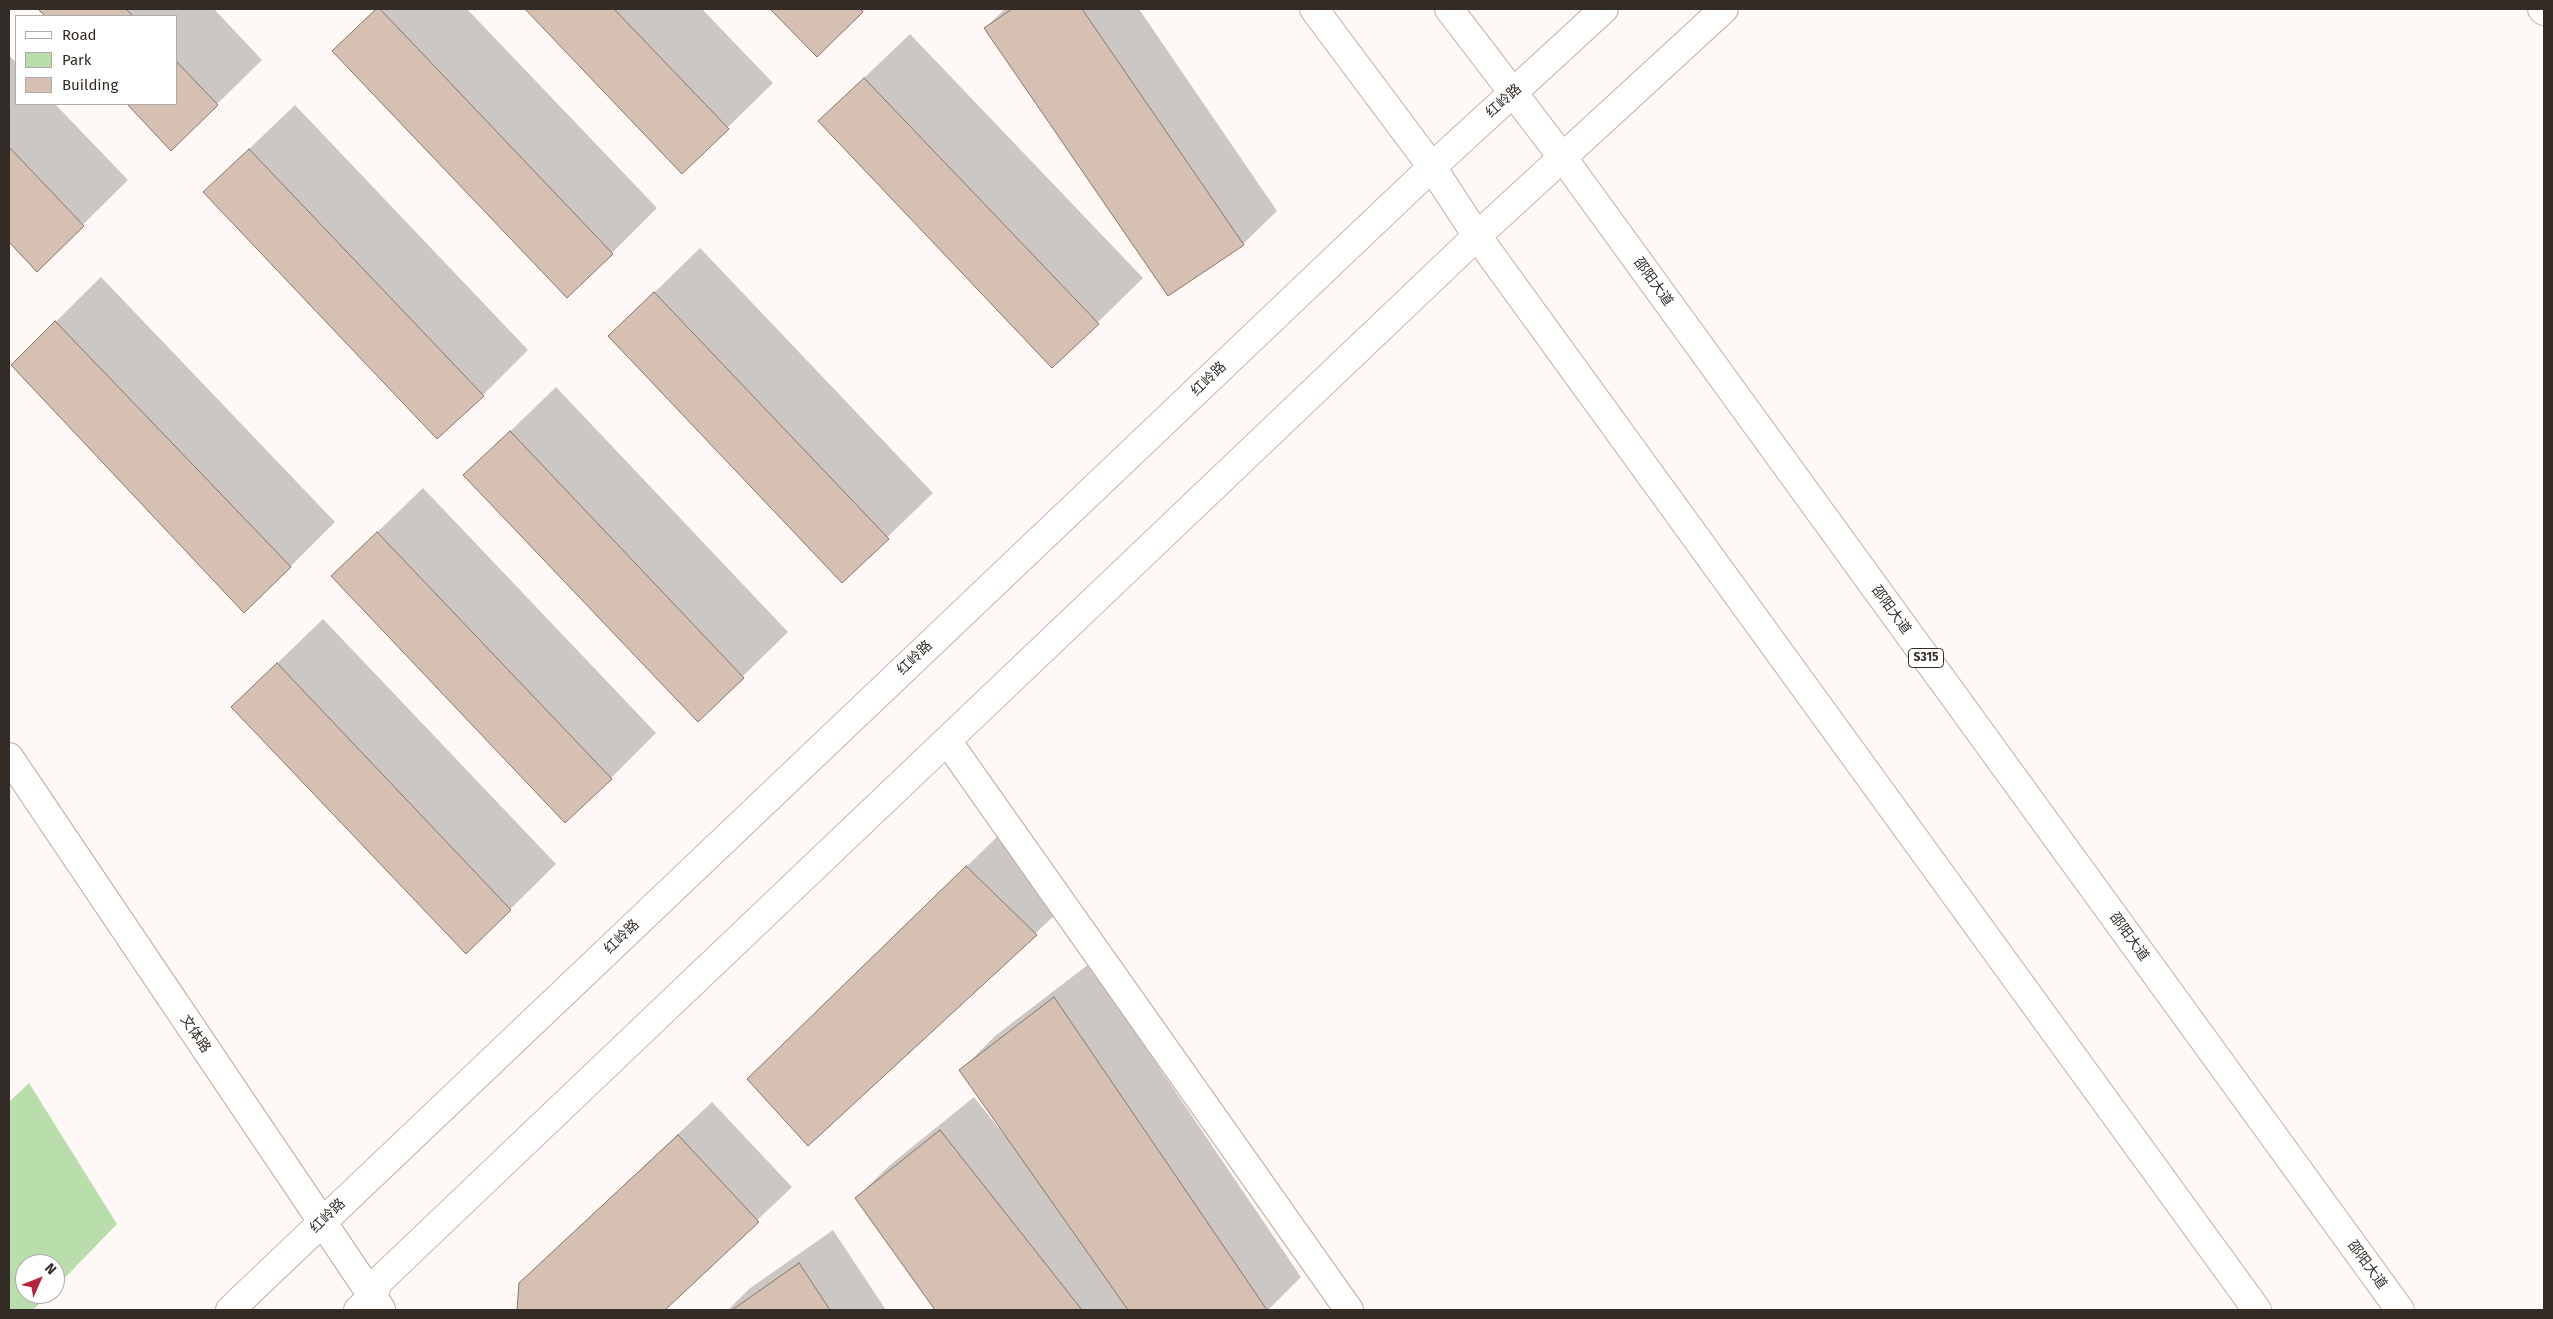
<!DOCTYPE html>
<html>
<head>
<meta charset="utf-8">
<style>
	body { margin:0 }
	#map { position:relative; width:2553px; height:1319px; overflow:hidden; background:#fef9f6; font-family:"Fira Sans",sans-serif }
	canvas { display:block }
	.frame { position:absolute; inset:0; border:10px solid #332b25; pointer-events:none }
	.legend { position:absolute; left:15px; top:15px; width:162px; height:90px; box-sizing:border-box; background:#fff; border:1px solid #adaaa8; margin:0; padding:6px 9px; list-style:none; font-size:15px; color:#332b25 }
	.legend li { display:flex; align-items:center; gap:10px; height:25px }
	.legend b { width:25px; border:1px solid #adaaa8 }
	.north { position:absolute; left:15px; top:1254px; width:50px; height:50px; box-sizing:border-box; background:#fff; border:1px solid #adaaa8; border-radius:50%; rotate:46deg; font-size:14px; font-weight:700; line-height:20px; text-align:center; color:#332b25 }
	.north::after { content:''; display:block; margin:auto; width:18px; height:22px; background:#b6243d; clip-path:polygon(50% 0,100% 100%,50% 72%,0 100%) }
</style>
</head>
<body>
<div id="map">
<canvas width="2553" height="1319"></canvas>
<div class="frame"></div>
<ul class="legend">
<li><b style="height:6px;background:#fff"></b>Road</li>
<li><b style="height:14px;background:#baddac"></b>Park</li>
<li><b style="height:14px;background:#d6c0b1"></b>Building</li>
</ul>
<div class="north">N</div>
</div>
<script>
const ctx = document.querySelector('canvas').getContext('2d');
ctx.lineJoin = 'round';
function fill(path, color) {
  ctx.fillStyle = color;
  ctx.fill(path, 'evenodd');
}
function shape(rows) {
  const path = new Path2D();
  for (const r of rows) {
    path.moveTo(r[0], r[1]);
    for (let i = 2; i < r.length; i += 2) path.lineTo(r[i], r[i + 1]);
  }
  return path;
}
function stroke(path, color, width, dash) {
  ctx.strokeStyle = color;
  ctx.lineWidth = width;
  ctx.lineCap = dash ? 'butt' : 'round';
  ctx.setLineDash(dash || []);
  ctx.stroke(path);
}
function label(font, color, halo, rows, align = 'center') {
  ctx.font = font + ' "Fira Sans","Noto Sans SC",sans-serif';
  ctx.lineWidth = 5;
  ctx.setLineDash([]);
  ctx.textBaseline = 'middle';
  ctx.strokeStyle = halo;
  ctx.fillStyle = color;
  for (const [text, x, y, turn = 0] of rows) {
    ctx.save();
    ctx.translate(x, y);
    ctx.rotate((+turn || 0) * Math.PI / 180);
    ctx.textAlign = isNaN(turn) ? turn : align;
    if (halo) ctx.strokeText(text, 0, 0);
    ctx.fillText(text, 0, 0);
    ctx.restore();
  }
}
fill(shape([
	[29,1083,117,1224,55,1288,55,1264,25,1264,25,1294,49,1294,33,1310,9,1310,9,1102]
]), '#baddac');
fill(shape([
	[39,9,214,9,262,60,171,149,129,104,176,104,176,16,46,16],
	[376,9,467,9,657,208,612,253,334,51],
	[527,9,702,9,773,83,682,172],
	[772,9,865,9,817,55],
	[1005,9,1139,9,1277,211,1243,244,985,28],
	[910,34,1143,278,1052,367,819,121],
	[9,55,16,63,16,104,55,104,128,180,37,270,9,240],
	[295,105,528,350,483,395,204,192],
	[700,248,933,493,842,581,610,336],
	[101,277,335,522,290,567,12,365],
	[556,387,788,632,698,720,465,475],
	[423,488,656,733,611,778,332,576],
	[323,619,556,864,466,953,232,707],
	[1001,833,1070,901,809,1144,783,1045],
	[1089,964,1301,1277,1268,1310,937,1310,856,1198,890,1165,974,1097,1005,1136,1006,1135,961,1070,995,1036],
	[712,1102,792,1187,663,1310,519,1310,520,1283],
	[833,1230,886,1310,728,1310,749,1289]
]), '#0003');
const building = shape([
	[38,9,126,9,133,16,45,16,38,9],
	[376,9,380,9,613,254,567,298,332,51,376,9],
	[525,9,614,9,729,129,682,174,525,9],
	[770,9,860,9,863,12,817,57,770,9],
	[1012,9,1082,9,1244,245,1168,296,984,28,1012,9],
	[176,61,218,105,171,151,127,104,176,104,176,61],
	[864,78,1099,324,1052,368,818,121,864,78],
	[9,147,84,226,37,272,9,242,9,147],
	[249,149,484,396,437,439,203,192,249,149],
	[654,292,889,539,842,583,608,336,654,292],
	[55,321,291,567,244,613,11,365,55,321],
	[510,431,744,678,698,722,463,475,510,431],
	[377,532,612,779,565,823,331,576,377,532],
	[277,663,511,910,466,954,231,707,277,663],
	[966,866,1037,935,808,1146,747,1079,966,866],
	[1054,997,1267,1310,1128,1310,959,1070,1054,997],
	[940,1130,1082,1310,935,1310,855,1198,940,1130],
	[678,1135,759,1222,665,1310,517,1310,519,1283,678,1135],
	[799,1263,830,1310,732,1310,799,1263]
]);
fill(building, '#d6c0b1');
stroke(building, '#897567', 1);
const street = shape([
	[2542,9,2544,11],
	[948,742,1349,1310]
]);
const secondary = shape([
	[9,757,381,1309],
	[230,1310,1432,167,1604,9],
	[358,1310,373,1297,378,1282,1477,236,1724,9]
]);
const primary = shape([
	[1314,9,1432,167,1477,236,2257,1310],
	[1449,9,1563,158,2400,1310]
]);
stroke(street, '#c2ac9d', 30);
stroke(secondary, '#c2ac9d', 30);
stroke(primary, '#c2ac9d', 30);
stroke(street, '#fff', 28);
stroke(secondary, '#fff', 28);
stroke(primary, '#fff', 28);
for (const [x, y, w] of [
	[1926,658,35]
]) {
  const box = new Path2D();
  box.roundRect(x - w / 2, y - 9.5, w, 19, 4);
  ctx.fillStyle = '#fff';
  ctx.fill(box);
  stroke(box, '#332b25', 1);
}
label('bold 12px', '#332b25', null, [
	["S315",1926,658]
]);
label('14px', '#332b25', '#fff', [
	["红岭路",1504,101,-42],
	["邵阳大道",1653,282,54],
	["红岭路",1209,379,-44],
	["邵阳大道",1891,610,54],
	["红岭路",915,658,-44],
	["红岭路",622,937,-44],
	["邵阳大道",2129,937,54],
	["文体路",195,1034,56],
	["红岭路",328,1216,-44],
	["邵阳大道",2367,1265,54]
]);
</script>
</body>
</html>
